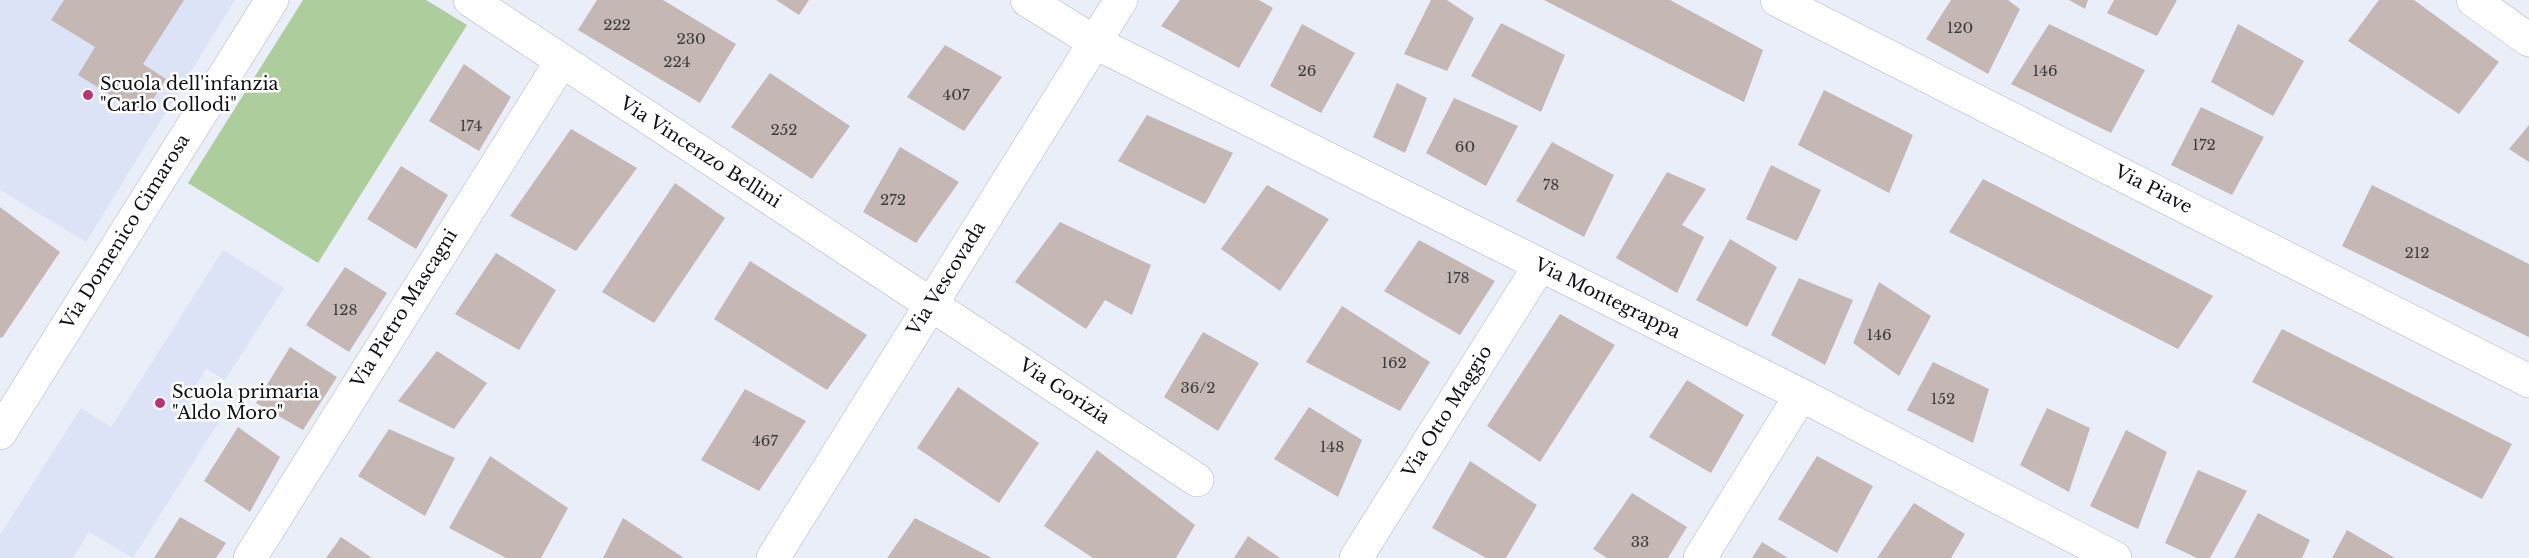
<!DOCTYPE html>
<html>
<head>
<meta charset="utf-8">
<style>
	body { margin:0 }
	canvas { display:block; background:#e9eef9 }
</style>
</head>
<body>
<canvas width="2529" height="558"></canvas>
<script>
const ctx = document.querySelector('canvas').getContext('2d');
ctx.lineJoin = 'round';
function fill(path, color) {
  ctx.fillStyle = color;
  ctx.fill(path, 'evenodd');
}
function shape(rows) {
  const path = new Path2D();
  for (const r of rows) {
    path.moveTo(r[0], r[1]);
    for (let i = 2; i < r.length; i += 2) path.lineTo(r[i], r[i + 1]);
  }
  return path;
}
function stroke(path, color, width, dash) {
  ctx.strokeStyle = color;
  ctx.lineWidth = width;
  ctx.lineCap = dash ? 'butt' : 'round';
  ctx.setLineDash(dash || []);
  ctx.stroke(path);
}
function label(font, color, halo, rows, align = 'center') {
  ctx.font = font + ' "Libre Baskerville",serif';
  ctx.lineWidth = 5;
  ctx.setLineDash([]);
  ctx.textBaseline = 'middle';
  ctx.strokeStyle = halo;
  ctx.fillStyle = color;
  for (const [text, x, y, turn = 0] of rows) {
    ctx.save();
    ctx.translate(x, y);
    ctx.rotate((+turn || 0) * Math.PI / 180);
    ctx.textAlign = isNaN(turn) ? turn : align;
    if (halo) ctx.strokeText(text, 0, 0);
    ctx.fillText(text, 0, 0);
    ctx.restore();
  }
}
fill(shape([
	[0,0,235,0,86,242,0,190],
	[223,250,284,288,225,380,206,369,187,399,220,420,133,558,89,532,73,558,0,558,0,535,81,408,111,427]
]), '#dce3f6');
fill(shape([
	[303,0,426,0,467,25,318,263,188,183]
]), '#adcd9d');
fill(shape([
	[64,0,184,0,143,64,166,79,143,115,78,75,95,47,51,20],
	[597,0,663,0,736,44,700,103,578,30],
	[776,0,809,0,799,15],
	[1180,0,1259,0,1273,8,1239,68,1161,26],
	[1431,0,1447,0,1474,18,1447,71,1404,54],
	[1544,0,1670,0,1763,50,1744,102],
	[1951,0,2008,0,2020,9,1988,74,1926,39],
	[2069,0,2088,0,2085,9],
	[2114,0,2177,0,2157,36,2107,13],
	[2379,0,2414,0,2499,62,2459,114,2348,41],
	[1501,23,1565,55,1541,112,1471,76],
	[1302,24,1355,53,1321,113,1270,86],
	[2049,24,2145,70,2111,133,2011,84],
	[2238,24,2304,61,2273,116,2211,82],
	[945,45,1002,77,964,131,907,97],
	[464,64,511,97,479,151,429,121],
	[770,73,850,126,812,179,731,127],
	[1397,83,1427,98,1405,153,1373,137],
	[1824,90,1913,135,1889,193,1798,145],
	[1454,98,1518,126,1486,186,1426,153],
	[2201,107,2264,137,2232,195,2171,165],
	[1147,115,1233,153,1205,204,1118,161],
	[2529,125,2529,162,2509,149],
	[571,129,637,168,576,251,510,216],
	[1552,142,1614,175,1584,237,1516,201],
	[900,147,959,182,916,243,863,212],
	[1771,165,1821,190,1797,241,1746,219],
	[401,166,448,195,416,249,367,219],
	[1667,172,1706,189,1682,225,1704,237,1677,293,1616,258],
	[1983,179,2213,296,2178,349,1949,232],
	[675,183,725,218,654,323,602,292],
	[1267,185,1329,219,1280,291,1221,249],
	[2372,185,2529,264,2529,337,2342,246],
	[0,207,60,252,2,338,0,337],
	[1060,222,1151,265,1132,315,1105,300,1086,329,1015,282],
	[1730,239,1777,267,1747,327,1696,300],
	[1419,240,1495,281,1460,335,1384,291],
	[496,253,556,290,519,350,455,314],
	[750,261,867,335,827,390,714,319],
	[345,267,387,293,349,352,306,325],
	[1799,278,1853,300,1825,365,1771,335],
	[1879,282,1931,316,1899,376,1853,343],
	[1342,306,1430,362,1400,411,1306,362],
	[1560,314,1615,345,1540,462,1487,426],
	[2282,329,2512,444,2482,499,2252,382],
	[1203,332,1259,363,1218,431,1164,397],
	[290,347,337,377,303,430,256,403],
	[437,351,487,383,454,429,398,401],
	[1933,362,1989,389,1973,443,1907,410],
	[1687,380,1744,415,1711,473,1649,437],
	[958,387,1039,443,999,503,917,448],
	[745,389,806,421,759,491,701,460],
	[1309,407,1362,440,1338,497,1274,459],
	[2047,408,2090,428,2069,492,2020,465],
	[238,427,280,457,250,512,204,481],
	[389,429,455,458,425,516,358,476],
	[2126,430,2167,452,2138,529,2090,506],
	[1097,450,1195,525,1176,558,1093,558,1044,526],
	[490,456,568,508,541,558,506,558,449,528],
	[1817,456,1873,486,1837,553,1778,519],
	[1470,461,1537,505,1506,558,1486,558,1432,528],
	[2198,470,2247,491,2210,558,2197,558,2165,543],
	[1632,493,1687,527,1668,558,1607,558,1593,549],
	[1914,503,1965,534,1951,558,1877,558],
	[2258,513,2310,540,2302,558,2234,558],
	[180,517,226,543,216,558,154,558],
	[623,518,684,558,603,558],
	[915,518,992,558,887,558],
	[2347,530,2395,558,2332,558],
	[1248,536,1280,558,1234,558],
	[341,537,372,558,326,558],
	[1762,542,1788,558,1752,558]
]), '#c5b8b4');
const minor = shape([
	[470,0,1197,480],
	[1027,0,1096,43,1801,395,2115,558],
	[1777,0,2529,381],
	[2473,0,2529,40],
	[0,433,272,0],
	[250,558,561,62],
	[773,558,1121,0],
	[1356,558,1540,265],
	[1700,558,1801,395]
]);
stroke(minor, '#b0b5c0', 34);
stroke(minor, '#fff', 33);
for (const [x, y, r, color] of [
	[88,95,6,"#b83378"],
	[160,403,6,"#b83378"]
]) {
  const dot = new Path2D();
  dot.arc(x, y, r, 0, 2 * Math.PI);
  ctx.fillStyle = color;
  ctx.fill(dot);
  stroke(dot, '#fff', 2);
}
label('15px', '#3c3b3d', null, [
	["222",617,26],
	["120",1960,29],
	["230",691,40],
	["224",677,63],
	["26",1307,72],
	["146",2045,72],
	["407",956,96],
	["174",471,127],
	["252",784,131],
	["172",2204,146],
	["60",1465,148],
	["78",1551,186],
	["272",893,201],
	["212",2417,254],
	["178",1458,279],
	["128",345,311],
	["146",1879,336],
	["162",1394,364],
	["36/2",1198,389],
	["152",1943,400],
	["467",765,442],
	["148",1332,448],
	["33",1640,543]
]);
label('18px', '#0f1115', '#fff', [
	["Scuola dell'infanzia",100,85],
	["\"Carlo Collodi\"",100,106],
	["Scuola primaria",172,393],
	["\"Aldo Moro\"",172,414]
], 'left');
label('18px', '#0f1115', '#fff', [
	["Via Vincenzo Bellini",700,153,33],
	["Via Piave",2153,190,27],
	["Via Domenico Cimarosa",126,232,-58],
	["Via Vescovada",947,279,-58],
	["Via Montegrappa",1607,299,26],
	["Via Pietro Mascagni",405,309,-58],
	["Via Gorizia",1064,392,33],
	["Via Otto Maggio",1448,412,-58]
]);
</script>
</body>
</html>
